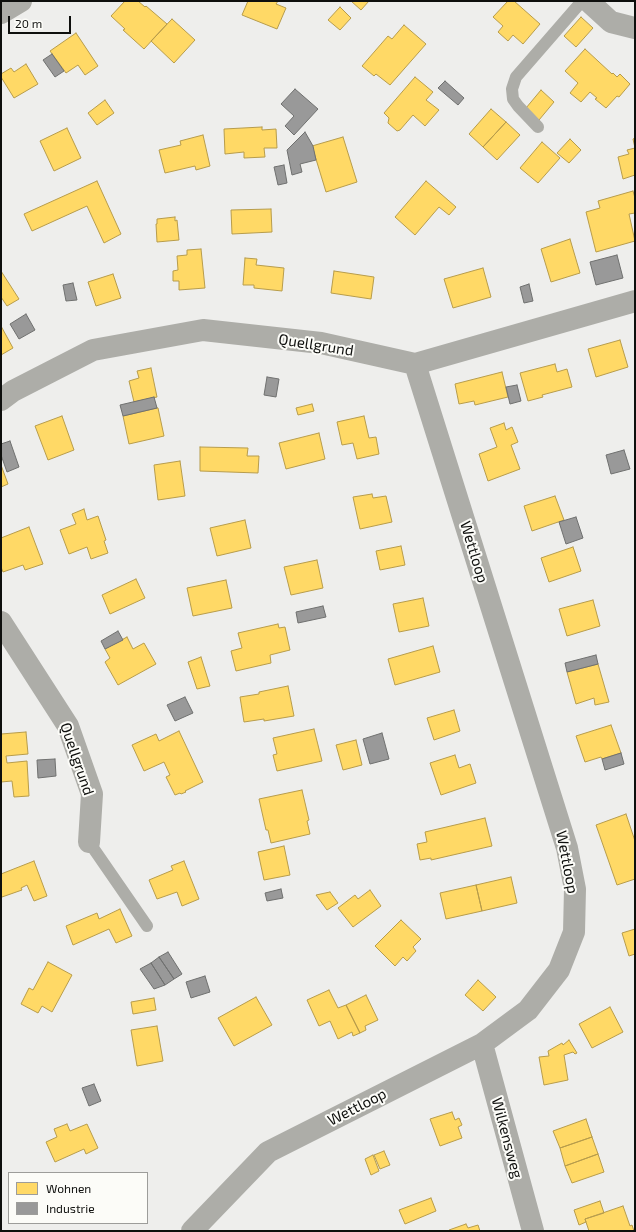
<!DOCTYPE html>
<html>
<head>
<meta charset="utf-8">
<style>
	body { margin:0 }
	#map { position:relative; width:636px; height:1232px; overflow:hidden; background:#eeeeec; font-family:"Exo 2",sans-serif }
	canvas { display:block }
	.frame { position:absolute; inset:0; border:2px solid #0e0f0d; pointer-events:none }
	.legend { position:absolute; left:8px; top:1172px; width:140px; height:52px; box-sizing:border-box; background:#fcfcf8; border:1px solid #9d9d9a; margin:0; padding:5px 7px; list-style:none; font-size:12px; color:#0e0f0d }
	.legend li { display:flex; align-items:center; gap:8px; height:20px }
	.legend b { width:20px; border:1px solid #9d9d9a }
	.scale { position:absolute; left:8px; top:16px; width:63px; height:18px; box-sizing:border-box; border:2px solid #0e0f0d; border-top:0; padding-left:5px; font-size:12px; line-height:14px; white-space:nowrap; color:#0e0f0d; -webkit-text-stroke:3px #fcfcf8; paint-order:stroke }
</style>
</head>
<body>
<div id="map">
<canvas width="636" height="1232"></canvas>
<div class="frame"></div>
<ul class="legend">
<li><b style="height:11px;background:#ffd966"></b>Wohnen</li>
<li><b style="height:11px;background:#999"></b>Industrie</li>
</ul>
<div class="scale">20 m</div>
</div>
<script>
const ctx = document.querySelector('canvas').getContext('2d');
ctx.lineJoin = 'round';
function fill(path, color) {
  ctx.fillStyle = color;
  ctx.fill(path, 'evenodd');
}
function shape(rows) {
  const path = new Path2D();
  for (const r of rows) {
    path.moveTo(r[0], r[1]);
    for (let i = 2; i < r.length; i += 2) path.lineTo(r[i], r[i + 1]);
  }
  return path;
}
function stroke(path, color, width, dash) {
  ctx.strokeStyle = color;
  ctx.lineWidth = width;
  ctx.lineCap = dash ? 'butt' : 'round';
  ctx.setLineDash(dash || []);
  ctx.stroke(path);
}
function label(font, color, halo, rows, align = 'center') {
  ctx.font = font + ' "Exo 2",sans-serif';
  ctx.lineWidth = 4;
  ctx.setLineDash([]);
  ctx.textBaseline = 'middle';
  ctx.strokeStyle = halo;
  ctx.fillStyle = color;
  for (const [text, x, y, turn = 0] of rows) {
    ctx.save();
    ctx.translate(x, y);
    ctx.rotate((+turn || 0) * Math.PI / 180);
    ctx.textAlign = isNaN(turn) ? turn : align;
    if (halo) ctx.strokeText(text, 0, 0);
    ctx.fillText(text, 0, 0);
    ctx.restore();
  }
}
const homes = shape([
	[125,1,138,1,145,7,146,6,167,24,144,49,123,30,125,29,111,16,125,1],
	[248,1,278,1,276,4,286,8,277,29,242,15,248,1],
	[351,1,369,1,361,10,351,1],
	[508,1,514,1,540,24,523,44,513,35,508,41,498,32,503,26,493,17,508,1],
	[340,7,351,18,340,30,328,20,340,7],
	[581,17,593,28,576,47,564,36,581,17],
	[172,19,195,40,174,63,151,41,172,19],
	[404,25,426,44,390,85,376,74,374,76,362,66,388,36,392,39,404,25],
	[76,33,98,66,85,75,78,65,66,73,50,51,76,33],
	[585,49,612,74,613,73,617,77,620,74,630,84,619,97,617,96,606,108,595,99,597,98,590,92,581,102,570,93,578,83,565,71,585,49],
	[26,64,38,84,14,98,1,77,1,74,11,68,14,72,26,64],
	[415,77,433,92,426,100,439,110,425,126,413,115,400,130,397,131,388,123,389,118,384,113,415,77],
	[541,90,554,102,539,120,526,108,541,90],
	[105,100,114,113,97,125,88,113,105,100],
	[491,109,506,122,483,147,469,134,491,109],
	[506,122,520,135,497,160,483,147,506,122],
	[262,127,262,130,276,129,277,148,264,148,265,157,244,158,244,152,225,154,224,129,262,127],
	[67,128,81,158,54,171,40,141,67,128],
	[203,135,210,166,196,170,195,166,165,173,159,150,181,145,180,141,203,135],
	[343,137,357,182,326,192,312,146,343,137],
	[635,138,635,175,623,179,618,157,629,154,627,150,635,148,633,139,635,138],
	[570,139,581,150,569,163,557,153,570,139],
	[542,142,560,158,538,183,520,168,542,142],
	[97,181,121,234,104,243,87,206,32,231,24,214,97,181],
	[426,181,456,207,449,215,439,207,415,235,395,217,426,181],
	[633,191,635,198,635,213,629,214,635,241,596,252,586,212,600,208,598,201,633,191],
	[271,209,272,232,232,234,231,210,271,209],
	[175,217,175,221,177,220,179,240,157,242,156,224,157,224,157,219,175,217],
	[570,239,580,273,551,282,541,249,570,239],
	[201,249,205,288,179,290,179,281,173,281,173,271,178,270,177,256,187,255,187,250,201,249],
	[245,258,257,259,256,265,284,268,282,291,254,288,254,285,243,285,245,258],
	[483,268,491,297,453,308,444,279,483,268],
	[1,271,19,299,7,306,1,297,1,271],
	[334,271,374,277,371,299,331,293,334,271],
	[113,274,121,298,96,306,88,282,113,274],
	[1,326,13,348,1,355,1,326],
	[620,340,628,367,596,377,588,349,620,340],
	[555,364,557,372,567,369,572,387,542,395,543,397,528,401,520,373,555,364],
	[151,368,157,397,134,402,129,381,139,378,137,371,151,368],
	[502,372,508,397,475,405,474,401,459,404,455,384,502,372],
	[312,404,314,411,298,415,296,408,312,404],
	[157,408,158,408,164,436,129,444,123,416,157,408],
	[62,416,74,450,48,460,35,426,62,416],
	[364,416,369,438,376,437,379,454,357,459,353,443,342,445,337,422,364,416],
	[504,423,506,430,512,427,518,442,511,445,520,469,488,481,479,454,497,447,490,428,504,423],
	[319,433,325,459,286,469,279,443,319,433],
	[200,447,248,448,247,456,259,456,258,473,200,471,200,447],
	[180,461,185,496,158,500,154,465,180,461],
	[1,465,8,484,1,487,1,465],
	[372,494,373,498,386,496,392,522,360,529,353,497,372,494],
	[555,496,564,520,532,531,524,506,555,496],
	[84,509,87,520,98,516,106,540,104,541,108,553,91,559,87,547,69,554,60,530,76,524,72,514,84,509],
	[245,520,251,548,217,556,210,528,245,520],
	[29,527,43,564,25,570,23,565,3,572,1,567,1,538,29,527],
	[401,546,405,565,380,570,376,551,401,546],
	[573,547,581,571,549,582,541,558,573,547],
	[317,560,323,588,291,595,284,567,317,560],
	[136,579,145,598,110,614,102,595,136,579],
	[226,580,232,608,193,616,187,588,226,580],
	[423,598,429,626,399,632,393,604,423,598],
	[593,600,600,626,567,636,559,609,593,600],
	[278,624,279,628,285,627,290,650,270,655,271,663,236,671,231,651,242,648,238,633,278,624],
	[127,637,133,649,144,643,156,664,118,685,105,662,110,658,105,649,127,637],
	[433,646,440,672,395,685,388,659,433,646],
	[201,657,210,686,197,689,188,662,201,657],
	[598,664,609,702,595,705,594,698,576,704,567,672,598,664],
	[288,686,294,716,264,721,264,719,244,722,240,697,259,694,259,692,288,686],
	[454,710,460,731,434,740,427,718,454,710],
	[611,725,621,753,602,759,601,757,585,762,576,736,611,725],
	[314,729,322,761,277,771,273,755,277,754,273,738,314,729],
	[179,731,203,782,185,791,186,792,181,794,180,793,175,795,166,777,170,775,164,762,144,771,132,745,156,734,159,741,179,731],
	[26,732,28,754,6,756,7,763,27,761,29,796,14,797,12,781,1,782,1,786,1,734,26,732],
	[356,740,362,765,343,770,336,745,356,740],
	[455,755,459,768,470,764,476,783,441,795,430,763,455,755],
	[302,790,309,820,307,821,310,834,271,843,268,830,266,830,259,799,302,790],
	[626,814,635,841,635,879,617,885,596,825,626,814],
	[485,818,492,846,431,860,431,858,420,860,417,844,427,842,425,832,485,818],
	[284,846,290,875,264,880,258,852,284,846],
	[34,861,47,896,34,901,27,885,21,888,22,890,2,897,1,894,1,874,34,861],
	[184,861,199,899,182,906,177,892,157,899,149,880,173,870,171,866,184,861],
	[511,877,517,903,482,911,476,885,511,877],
	[476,885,482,911,446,919,440,893,476,885],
	[370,890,381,906,353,927,338,908,355,895,358,899,370,890],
	[330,892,338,903,327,910,316,895,330,892],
	[120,909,132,936,116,943,109,929,73,945,66,926,97,913,99,919,120,909],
	[401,920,421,939,413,947,416,951,407,961,403,957,395,966,375,946,401,920],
	[635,929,635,954,629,956,622,933,635,929],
	[48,962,72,975,52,1012,42,1006,38,1013,21,1004,29,988,33,990,48,962],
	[478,980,496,997,483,1011,465,995,478,980],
	[329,990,338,1008,346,1005,360,1033,353,1036,352,1032,338,1039,330,1021,319,1026,307,1000,329,990],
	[366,995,378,1020,365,1026,366,1030,360,1033,346,1005,366,995],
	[256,997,272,1025,234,1046,218,1018,256,997],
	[154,998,156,1010,133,1014,131,1002,154,998],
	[610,1007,623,1032,592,1048,579,1024,610,1007],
	[157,1026,163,1061,137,1066,131,1030,157,1026],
	[569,1040,577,1053,575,1054,573,1052,564,1055,568,1080,544,1085,539,1057,549,1056,548,1051,562,1043,563,1045,569,1040],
	[452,1112,455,1120,459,1118,462,1125,458,1127,462,1138,440,1146,430,1119,452,1112],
	[586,1119,592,1137,560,1148,553,1131,586,1119],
	[67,1124,70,1131,87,1124,98,1148,86,1154,84,1149,55,1162,46,1142,57,1137,54,1129,67,1124],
	[592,1137,598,1154,565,1166,560,1148,592,1137],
	[384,1151,390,1165,380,1169,374,1155,384,1151],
	[598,1154,604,1172,572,1183,565,1166,598,1154],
	[373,1155,379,1171,371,1175,365,1159,373,1155],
	[431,1198,436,1211,405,1224,399,1210,431,1198],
	[600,1201,604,1213,585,1219,586,1222,579,1225,574,1210,600,1201],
	[623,1206,630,1226,632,1225,634,1231,589,1231,585,1219,623,1206],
	[466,1224,468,1228,478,1225,480,1231,449,1231,449,1230,466,1224]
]);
fill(homes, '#ffd966');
stroke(homes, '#b79c4b', 1);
const industry = shape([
	[52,54,64,71,55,77,43,60,52,54],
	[445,81,464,98,458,105,438,88,445,81],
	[295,89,318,109,294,135,285,126,294,116,281,104,295,89],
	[305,132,313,146,316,160,300,164,302,172,292,175,287,150,305,132],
	[284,165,287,183,278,185,274,167,284,165],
	[617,255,623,278,596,285,590,262,617,255],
	[73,283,77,300,66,301,63,285,73,283],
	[529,284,533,301,524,303,520,287,529,284],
	[26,314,35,330,19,339,10,324,26,314],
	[267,377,279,379,276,397,264,395,267,377],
	[517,385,521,401,510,404,506,387,517,385],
	[154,397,157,408,123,416,120,405,154,397],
	[10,441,19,467,7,472,1,455,1,444,10,441],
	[624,450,630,469,611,474,606,455,624,450],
	[576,517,583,538,566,544,559,522,576,517],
	[323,606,326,617,298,623,296,612,323,606],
	[118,631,123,640,105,649,101,641,118,631],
	[596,655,598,664,567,672,565,663,596,655],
	[185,697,193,713,175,721,167,705,185,697],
	[382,733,389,759,370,764,363,739,382,733],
	[621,753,624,764,605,770,602,759,621,753],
	[55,759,56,776,38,778,37,760,55,759],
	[281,889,283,898,267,901,265,893,281,889],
	[168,952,182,974,174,979,159,957,168,952],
	[159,957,174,979,165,985,151,963,159,957],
	[151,963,165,985,154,989,140,969,151,963],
	[205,976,210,992,191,998,186,982,205,976],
	[94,1084,101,1101,89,1106,82,1088,94,1084]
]);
fill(industry, '#999');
stroke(industry, '#6f706f', 1);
stroke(shape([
	[538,127,518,106,513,99,512,89,516,77,582,1],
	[89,842,147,926]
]), '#adada8', 12);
stroke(shape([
	[588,1,611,22,635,28],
	[1,13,21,1],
	[1,400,13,391,93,350,203,330,321,343,415,364,635,301],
	[1,622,68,726,92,794,89,842],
	[482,1044,533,1231],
	[192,1231,268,1152,482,1044,528,1010,559,970,574,932,575,889,567,848,415,364]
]), '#adada8', 22);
label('15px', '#0e0f0d', '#fcfcf8', [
	["Quellgrund",316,345,9],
	["Wettloop",474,552,73],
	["Quellgrund",77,759,71],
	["Wettloop",567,862,79],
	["Wettloop",357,1107,-27],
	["Wilkensweg",507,1138,75]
]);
</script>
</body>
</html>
